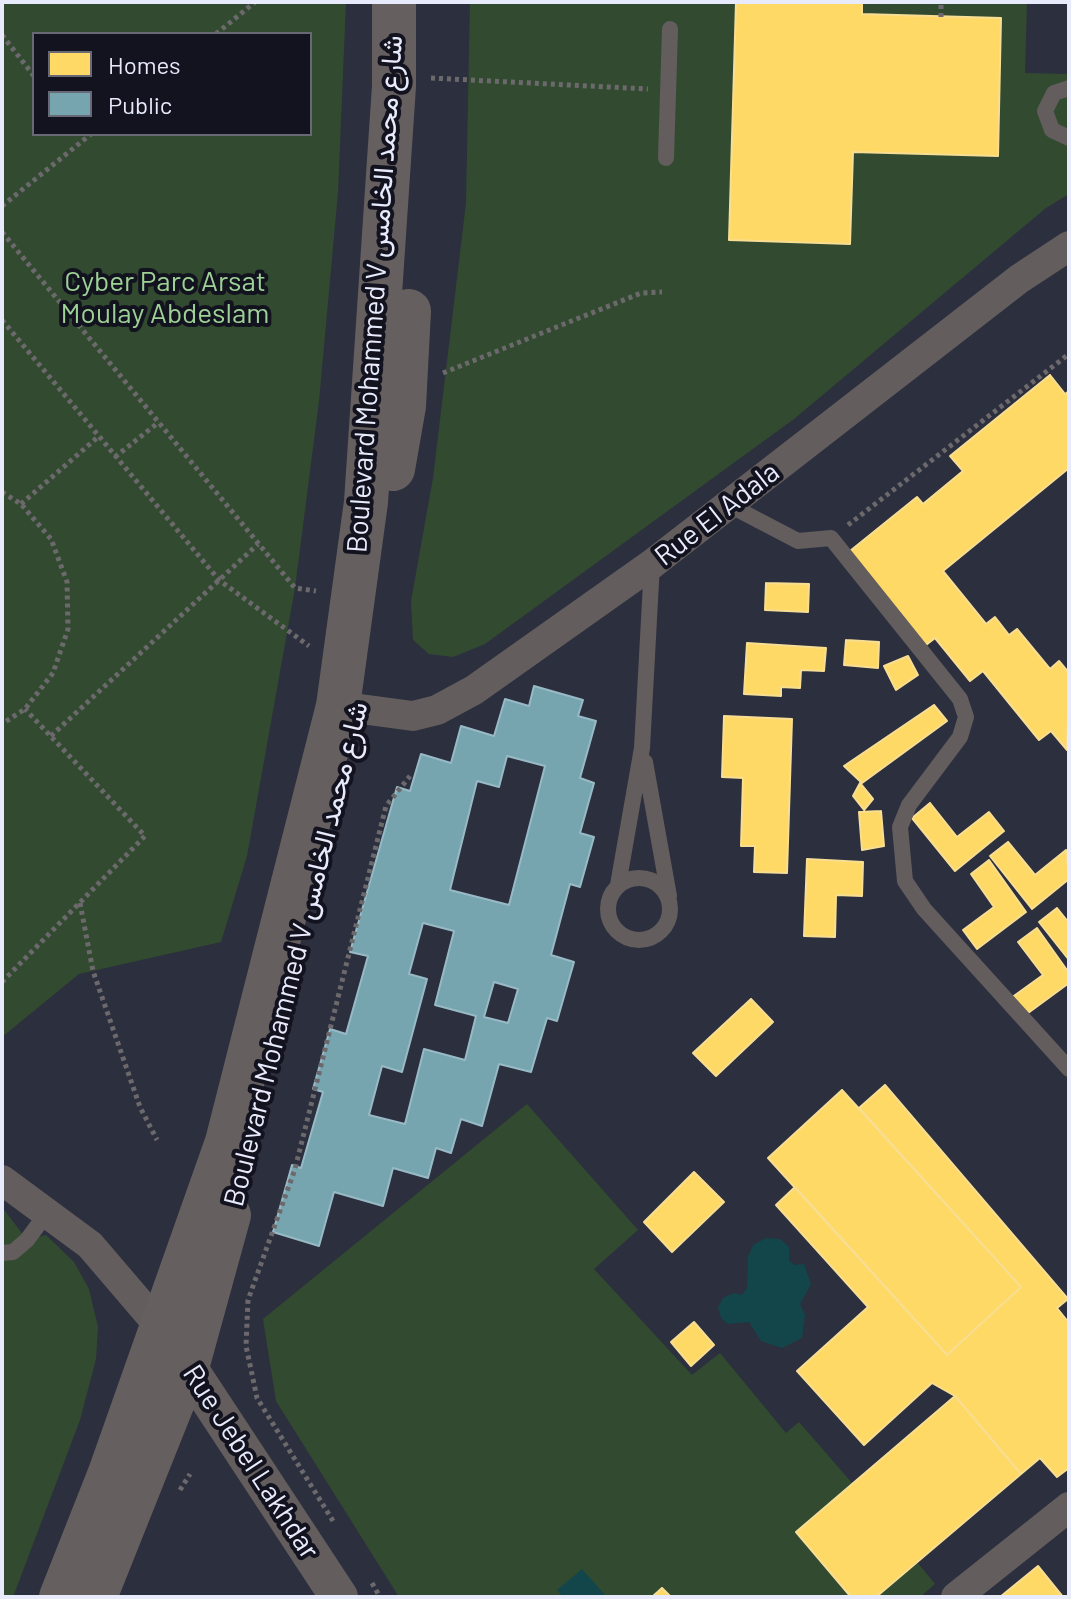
<!DOCTYPE html>
<html>
<head>
<meta charset="utf-8">
<style>
	body { margin:0 }
	#map { position:relative; width:1071px; height:1599px; overflow:hidden; background:#2c2f3d; font-family:Barlow,sans-serif }
	canvas { display:block }
	.frame { position:absolute; inset:0; border:4px solid #e8ebfc; pointer-events:none }
	.legend { position:absolute; left:32px; top:32px; width:280px; height:104px; box-sizing:border-box; background:#12131f; border:2px solid #686977; margin:0; padding:10px 14px; list-style:none; font-size:24px; color:#e8ebfc }
	.legend li { display:flex; align-items:center; gap:16px; height:40px }
	.legend b { width:40px; border:2px solid #686977 }
</style>
</head>
<body>
<div id="map">
<canvas width="1071" height="1599"></canvas>
<div class="frame"></div>
<ul class="legend">
<li><b style="height:22px;background:#ffd966"></b>Homes</li>
<li><b style="height:22px;background:#76a5af"></b>Public</li>
</ul>
</div>
<script>
const ctx = document.querySelector('canvas').getContext('2d');
ctx.lineJoin = 'round';
function fill(path, color) {
  ctx.fillStyle = color;
  ctx.fill(path, 'evenodd');
}
function shape(rows) {
  const path = new Path2D();
  for (const r of rows) {
    if (r.length === 3) {
      path.moveTo(r[0] + r[2], r[1]);
      path.arc(r[0], r[1], r[2], 0, 2 * Math.PI);
      continue;
    }
    path.moveTo(r[0], r[1]);
    for (let i = 2; i < r.length; i += 2) path.lineTo(r[i], r[i + 1]);
  }
  return path;
}
function stroke(path, color, width, dash) {
  ctx.strokeStyle = color;
  ctx.lineWidth = width;
  ctx.lineCap = dash ? 'butt' : 'round';
  ctx.setLineDash(dash || []);
  ctx.stroke(path);
}
function label(font, color, halo, rows, align = 'center') {
  ctx.font = font + ' Barlow,Vazirmatn,sans-serif';
  ctx.lineWidth = 8;
  ctx.setLineDash([]);
  ctx.textBaseline = 'middle';
  ctx.strokeStyle = halo;
  ctx.fillStyle = color;
  for (const [text, x, y, turn = 0] of rows) {
    ctx.save();
    ctx.translate(x, y);
    ctx.rotate((+turn || 0) * Math.PI / 180);
    ctx.textAlign = isNaN(turn) ? turn : align;
    if (halo) ctx.strokeText(text, 0, 0);
    ctx.fillText(text, 0, 0);
    ctx.restore();
  }
}
fill(shape([
	[2,2,346,2,338,192,319,401,295,588,247,856,221,942,79,974,2,1037],
	[310,34,310,134,34,134,34,34],
	[470,2,1027,2,1025,73,1069,74,1069,194,1046,208,794,419,485,644,453,657,429,654,413,640,411,601,433,478,466,203],
	[527,1104,638,1230,594,1269,692,1375,720,1353,786,1433,799,1422,852,1483,796,1532,851,1597,399,1597,276,1401,263,1319],
	[2,1207,27,1240,46,1235,74,1262,89,1289,98,1327,96,1359,80,1420,13,1597,2,1597],
	[917,1562,935,1584,920,1597,876,1597]
]), '#324b30');
fill(shape([
	[766,1238,780,1239,789,1247,789,1261,795,1265,804,1264,811,1284,800,1304,805,1315,802,1338,782,1348,761,1341,749,1322,728,1324,721,1318,718,1307,723,1298,734,1293,742,1295,747,1288,748,1257,753,1245],
	[582,1569,607,1597,563,1597,557,1590]
]), '#13464b');
const homes = shape([
	[736,2,862,2,862,14,1001,18,998,156,853,152,850,244,729,240,736,2],
	[1050,375,1065,394,1069,391,1069,468,943,571,986,624,995,617,1009,635,1017,629,1050,669,1059,661,1069,673,1067,750,1051,731,1039,740,983,671,970,681,935,638,926,645,850,551,917,497,923,504,963,471,950,456,1050,375],
	[766,583,809,584,808,612,765,610,766,583],
	[846,640,879,642,878,668,844,665,846,640],
	[747,643,826,648,824,671,801,670,800,688,781,687,781,696,744,694,747,643],
	[908,656,918,675,896,690,884,666,908,656],
	[934,705,947,721,862,783,844,766,934,705],
	[724,716,792,719,787,873,754,872,755,846,741,846,743,778,722,777,724,716],
	[860,783,873,799,864,810,853,796,860,783],
	[930,803,957,837,989,812,1004,831,955,871,912,818,930,803],
	[881,811,884,846,862,850,859,812,881,811],
	[1008,842,1035,875,1066,850,1069,879,1032,909,990,856,1008,842],
	[807,859,863,862,862,896,836,895,835,937,804,936,807,859],
	[989,860,1026,912,977,949,963,930,994,907,971,874,989,860],
	[1057,908,1069,923,1069,960,1039,922,1057,908],
	[1037,928,1069,973,1069,983,1024,1016,1011,998,1043,975,1018,942,1037,928],
	[751,999,773,1022,716,1076,693,1053,751,999],
	[885,1085,1068,1299,1057,1308,1069,1323,1069,1468,1057,1477,1040,1458,1021,1474,955,1396,932,1383,864,1445,797,1371,868,1307,776,1205,795,1187,947,1355,1021,1287,859,1108,885,1085],
	[842,1090,1021,1287,947,1355,768,1158,842,1090],
	[694,1172,724,1202,672,1252,644,1222,694,1172],
	[694,1322,714,1345,691,1366,671,1342,694,1322],
	[955,1396,1021,1474,876,1597,851,1597,796,1532,955,1396],
	[1038,1566,1063,1597,1000,1597,1038,1566],
	[662,1588,671,1597,652,1597,662,1588]
]);
fill(homes, '#ffd966');
stroke(homes, '#f8de93', 2);
const public = shape([
	[534,686,583,700,578,716,596,721,580,778,594,783,580,833,594,837,580,887,570,884,551,955,574,962,557,1021,547,1018,531,1072,499,1064,482,1126,461,1119,451,1153,436,1148,428,1178,393,1168,383,1206,334,1192,319,1246,273,1232,292,1165,301,1168,323,1092,313,1089,330,1029,346,1034,368,956,350,952,397,787,410,791,421,754,451,763,461,726,494,736,505,699,529,706,534,686],
	[507,756,545,766,509,905,450,890,477,781,499,787,507,756],
	[423,923,454,931,435,1005,476,1016,465,1060,424,1049,405,1124,369,1115,382,1066,402,1072,427,979,409,974,423,923],
	[494,982,518,989,508,1023,484,1017,494,982]
]);
fill(public, '#76a5af');
stroke(public, '#98bac6', 2);
stroke(shape([
	[941,17,941,2],
	[216,34,255,2],
	[2,35,34,76],
	[431,78,648,89],
	[2,206,91,134],
	[2,232,295,588,316,591],
	[2,320,219,580,309,646],
	[443,373,641,293,662,292],
	[115,457,159,422],
	[2,492,21,504,51,539,67,582,68,629,53,673,25,709,2,724],
	[21,504,98,437],
	[848,525,1069,354],
	[51,736,258,544],
	[80,903,93,971,140,1107,157,1140],
	[2,982,145,836,25,709],
	[180,1490,190,1474],
	[333,1521,257,1398,246,1346,248,1300,295,1169,386,806,410,776],
	[372,1583,380,1597]
]), '#6c696d', 5, [4, 4]);
stroke(shape([
	[1069,88,1054,93,1045,111,1052,130,1069,138],
	[666,158,670,29],
	[729,505,798,541,831,538,960,699,966,717,960,737,909,805,900,827,905,881,924,909,1069,1069],
	[645,762,669,896],
	[639,909,31],
	[618,885,642,748,652,564],
	[2,1253,13,1252,27,1240,47,1213]
]), '#635d5e', 16);
stroke(shape([
	[338,706,413,716,437,710,474,690,652,564,1019,279,1069,246],
	[2,1180,90,1245,161,1328],
	[956,1597,1069,1507]
]), '#635d5e', 30);
stroke(shape([
	[174,1346,339,1597]
]), '#635d5e', 38);
stroke(shape([
	[393,469,404,406,409,311],
	[61,1597,110,1473,227,1142,338,706,366,502,394,86,394,2],
	[95,1597,188,1364,229,1215]
]), '#665f5f', 44);
label('28px', '#9ed195', '#12131f', [
	["Cyber Parc Arsat",165,282],
	["Moulay Abdeslam",165,314]
]);
label('28px', '#e8ebfc', '#12131f', [
	["Boulevard Mohammed V شارع محمد الخامس",375,294,-86],
	["Rue El Adala",717,514,-38],
	["Boulevard Mohammed V شارع محمد الخامس",296,954,-76],
	["Rue Jebel Lakhdar",251,1462,57]
]);
</script>
</body>
</html>
